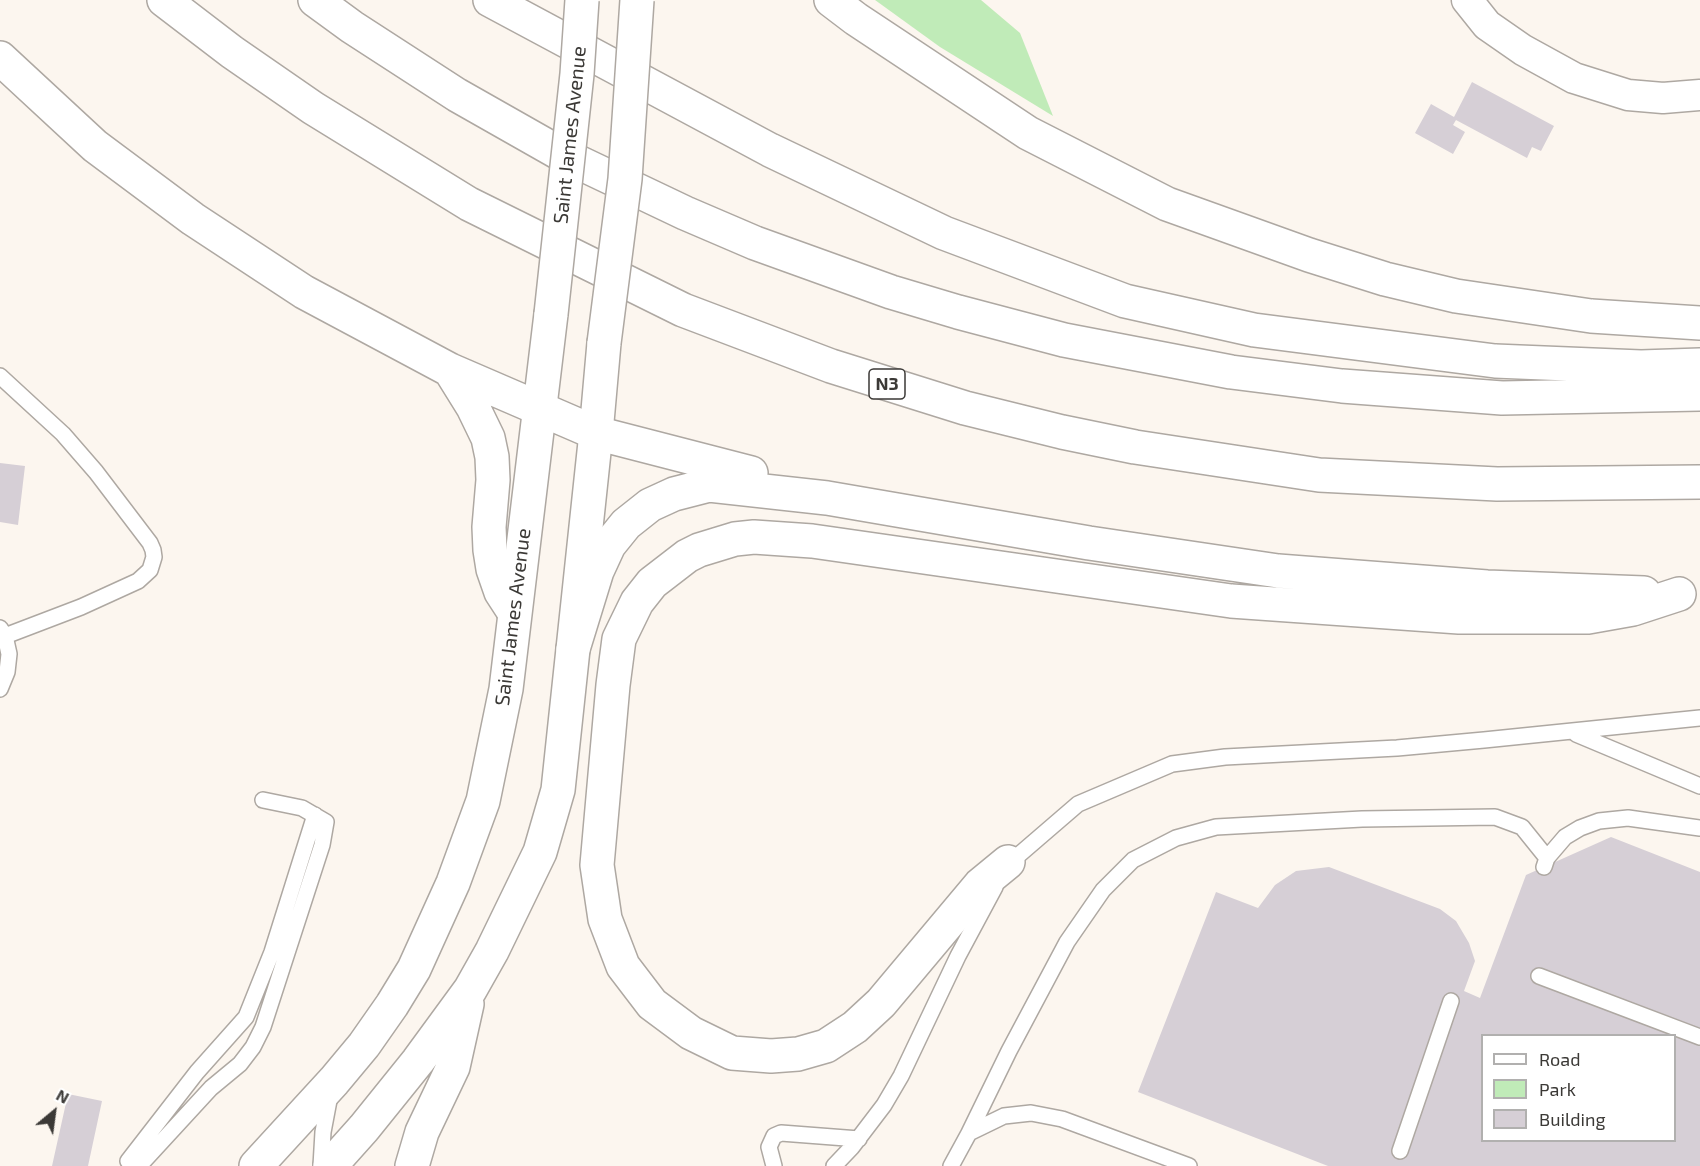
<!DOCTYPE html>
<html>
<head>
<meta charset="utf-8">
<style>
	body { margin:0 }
	#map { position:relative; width:1700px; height:1166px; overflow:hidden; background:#fcf6ef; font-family:"Exo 2",sans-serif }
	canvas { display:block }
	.legend { position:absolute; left:1481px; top:1034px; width:195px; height:108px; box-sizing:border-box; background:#fff; border:2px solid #b1b0af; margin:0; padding:8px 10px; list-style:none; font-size:18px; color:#3b3936 }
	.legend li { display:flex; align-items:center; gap:12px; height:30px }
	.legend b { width:30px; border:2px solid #b1b0af }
	.north { position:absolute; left:24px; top:1082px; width:60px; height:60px; -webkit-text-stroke:4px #fff; paint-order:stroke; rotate:29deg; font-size:16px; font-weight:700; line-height:24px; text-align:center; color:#3b3936 }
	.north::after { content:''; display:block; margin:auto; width:21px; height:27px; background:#3b3936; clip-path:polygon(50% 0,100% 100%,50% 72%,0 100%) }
</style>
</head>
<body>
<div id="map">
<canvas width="1700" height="1166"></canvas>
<ul class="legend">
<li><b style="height:8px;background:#fff"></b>Road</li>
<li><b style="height:16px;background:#c0ebb8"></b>Park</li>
<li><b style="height:16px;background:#d6cfd6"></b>Building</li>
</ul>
<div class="north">N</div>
</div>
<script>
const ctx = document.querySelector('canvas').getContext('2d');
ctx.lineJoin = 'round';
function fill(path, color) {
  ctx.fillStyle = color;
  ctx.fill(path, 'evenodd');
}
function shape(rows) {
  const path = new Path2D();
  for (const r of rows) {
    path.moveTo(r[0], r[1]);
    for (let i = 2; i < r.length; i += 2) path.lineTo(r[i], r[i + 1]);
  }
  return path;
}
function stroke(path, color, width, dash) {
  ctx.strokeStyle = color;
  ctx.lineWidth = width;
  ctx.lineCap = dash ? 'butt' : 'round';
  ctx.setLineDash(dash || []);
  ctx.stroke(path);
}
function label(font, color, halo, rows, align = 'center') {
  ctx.font = font + ' "Exo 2",sans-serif';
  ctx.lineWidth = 4.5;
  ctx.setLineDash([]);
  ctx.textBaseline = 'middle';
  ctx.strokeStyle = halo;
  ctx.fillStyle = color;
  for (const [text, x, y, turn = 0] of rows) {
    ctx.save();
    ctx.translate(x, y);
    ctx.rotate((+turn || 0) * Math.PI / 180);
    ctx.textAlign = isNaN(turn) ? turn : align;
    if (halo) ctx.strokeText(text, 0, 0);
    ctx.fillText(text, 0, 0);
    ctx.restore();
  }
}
fill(shape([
	[875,0,981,0,1020,33,1053,116,940,47]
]), '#c0ebb8');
fill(shape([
	[1472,82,1554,126,1541,151,1532,147,1527,158,1456,120,1453,125,1465,132,1453,154,1415,133,1431,104,1454,117],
	[0,463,25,466,18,525,0,522],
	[1611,837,1700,872,1700,1166,1328,1166,1138,1092,1216,892,1258,908,1275,885,1296,871,1329,867,1440,909,1456,921,1469,943,1475,961,1464,991,1480,998,1526,875],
	[1482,1036,1674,1036,1674,1140,1482,1140],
	[68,1094,102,1101,88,1166,52,1166]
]), '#d6cfd6');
const lane = shape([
	[0,376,63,434,96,472,150,543,153,550,154,557,150,570,138,581,81,607,5,636],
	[0,628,5,636,9,654,7,672,0,689],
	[1576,734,1700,786],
	[1006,866,1078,804,1172,764,1225,757,1397,748,1484,740,1700,718],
	[1544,867,1547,858,1565,837,1580,828,1599,821,1628,818,1700,828],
	[1539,976,1700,1037],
	[969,1133,1009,1051,1067,942,1103,890,1133,860,1176,838,1216,827,1362,819,1495,817,1522,827,1547,858],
	[1400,1151,1451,1001],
	[128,1161,197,1072,246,1017,272,952,315,815],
	[141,1164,211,1088,240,1064,253,1047,263,1027,322,845,326,822,302,808,263,800],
	[321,1166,323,1132,330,1095],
	[774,1166,769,1147,774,1136,781,1133,859,1139],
	[834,1166,852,1147,884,1105,901,1076,958,956,995,887],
	[951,1166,969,1133,1004,1116,1031,1113,1062,1119,1189,1166]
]);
const street = shape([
	[1467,0,1487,25,1523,50,1574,78,1628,95,1663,98,1700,95]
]);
const secondary = shape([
	[256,1166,334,1081,364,1045,392,1005,414,969,453,883,483,801,506,689,551,314],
	[330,1166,364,1128,418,1061,470,990,492,951,540,852,558,790,596,433,604,343],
	[412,1166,422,1132,453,1067,467,1004]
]);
const highway = shape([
	[164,0,232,52,313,108,469,204,683,310,831,366,965,408,1062,432,1135,447,1319,475,1497,484,1700,482],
	[315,0,352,27,457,95,561,154,685,213,755,243,891,292,958,312,1064,340,1231,372,1342,386,1502,398,1700,394],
	[490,0,770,150,944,233,1125,301,1254,330,1495,361,1641,367,1700,365],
	[831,0,856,19,1028,133,1167,204,1309,255,1385,279,1456,296,1591,316,1700,323],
	[0,58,95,146,193,219,304,292,450,370,596,433,751,473],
	[450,370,473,407,488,438,492,457,493,480,489,527,490,550,493,569,501,592,514,612],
	[573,649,597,571,609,545,626,524,650,505,674,494,709,485,827,498,1089,543,1278,571,1487,587,1644,593],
	[1008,862,980,885,881,1003,855,1027,826,1046,798,1054,771,1056,732,1053,691,1033,652,1004,623,966,605,919,597,865,613,685,619,639,637,602,652,583,687,556,699,550,735,539,754,537,812,541,1231,601,1459,617,1588,617,1633,609,1679,594]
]);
stroke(lane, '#aea8a2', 18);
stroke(street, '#aea8a2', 33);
stroke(secondary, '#aea8a2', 36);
stroke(highway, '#aea8a2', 36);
stroke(lane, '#fff', 15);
stroke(street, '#fff', 30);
stroke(secondary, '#fff', 33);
stroke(highway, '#fff', 33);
const secondaryBridge = shape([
	[551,314,577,74,582,0],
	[604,343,625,179,637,0]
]);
stroke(secondaryBridge, '#aea8a2', 36, []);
stroke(secondaryBridge, '#fff', 33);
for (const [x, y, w] of [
	[887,384,36]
]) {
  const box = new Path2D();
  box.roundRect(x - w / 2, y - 15, w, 30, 4.5);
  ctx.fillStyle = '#fff';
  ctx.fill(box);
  stroke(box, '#3b3936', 1.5);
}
label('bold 18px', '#3b3936', null, [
	["N3",887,384]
]);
label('20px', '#3b3936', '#fff', [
	["Saint James Avenue",570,135,-84],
	["Saint James Avenue",513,617,-83]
]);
</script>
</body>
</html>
